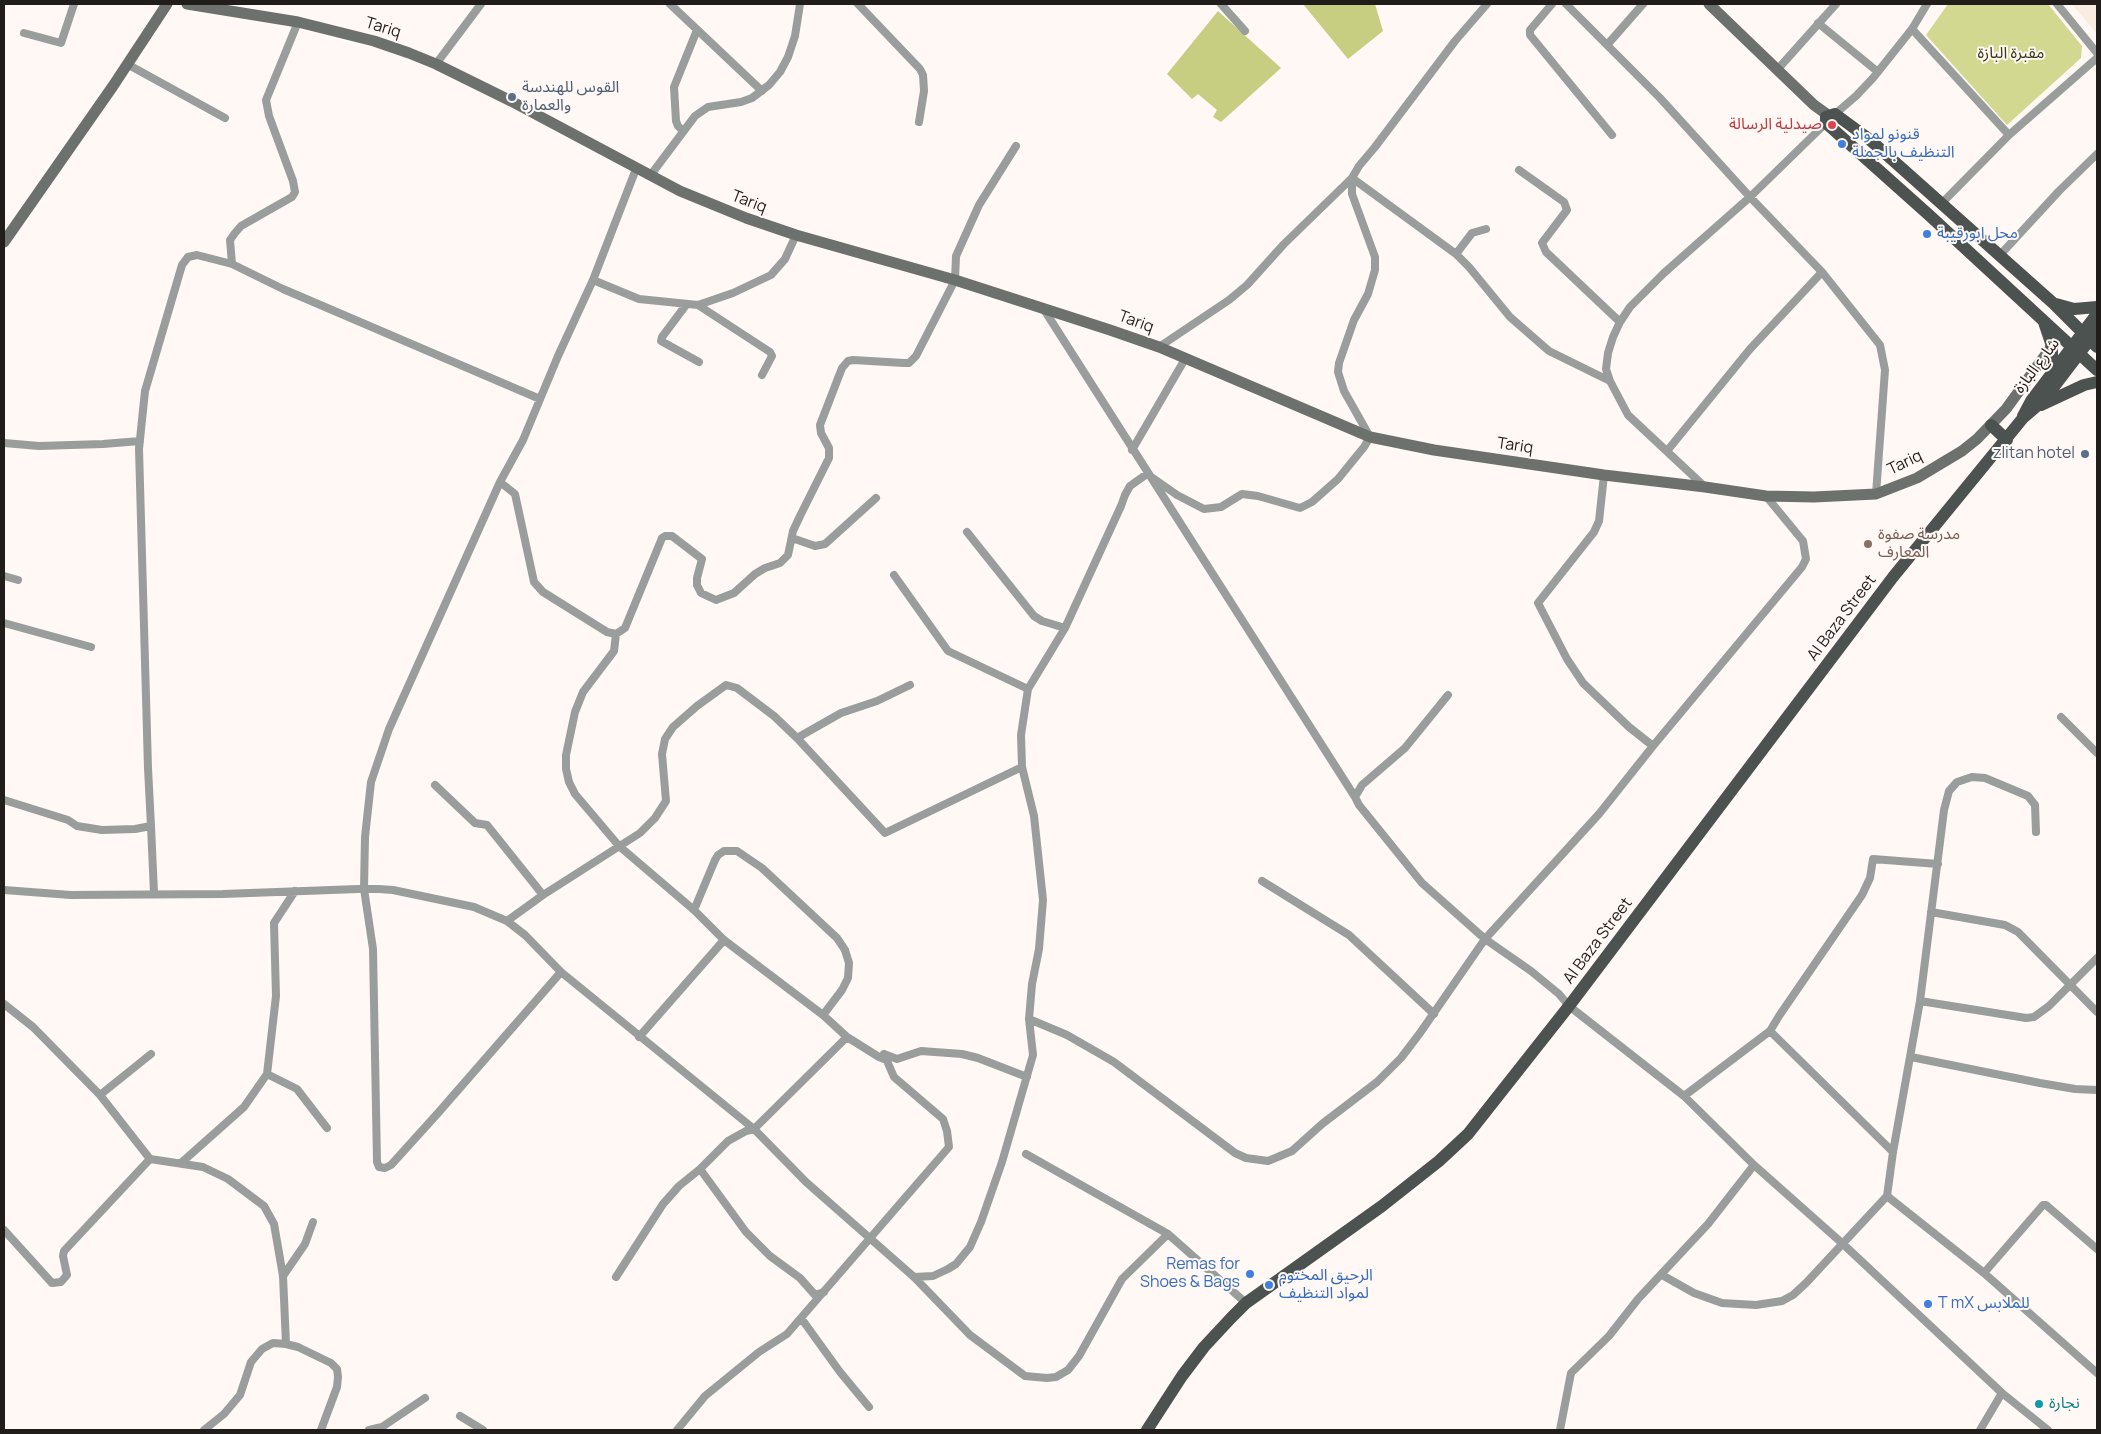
<!DOCTYPE html>
<html>
<head>
<meta charset="utf-8">
<style>
	body { margin:0 }
	#map { position:relative; width:2101px; height:1434px; overflow:hidden; background:#fff8f4; font-family:Manrope,sans-serif }
	canvas { display:block }
	.frame { position:absolute; inset:0; border:5px solid #201d1b; pointer-events:none }
</style>
</head>
<body>
<div id="map">
<canvas width="2101" height="1434"></canvas>
<div class="frame"></div>
</div>
<script>
const ctx = document.querySelector('canvas').getContext('2d');
ctx.lineJoin = 'round';
function fill(path, color) {
  ctx.fillStyle = color;
  ctx.fill(path, 'evenodd');
}
function shape(rows) {
  const path = new Path2D();
  for (const r of rows) {
    path.moveTo(r[0], r[1]);
    for (let i = 2; i < r.length; i += 2) path.lineTo(r[i], r[i + 1]);
  }
  return path;
}
function stroke(path, color, width, dash) {
  ctx.strokeStyle = color;
  ctx.lineWidth = width;
  ctx.lineCap = dash ? 'butt' : 'round';
  ctx.setLineDash(dash || []);
  ctx.stroke(path);
}
function label(font, color, halo, rows, align = 'center') {
  ctx.font = font + ' Manrope,"Noto Sans Arabic",sans-serif';
  ctx.lineWidth = 4;
  ctx.setLineDash([]);
  ctx.textBaseline = 'middle';
  ctx.strokeStyle = halo;
  ctx.fillStyle = color;
  for (const [text, x, y, turn = 0] of rows) {
    ctx.save();
    ctx.translate(x, y);
    ctx.rotate((+turn || 0) * Math.PI / 180);
    ctx.textAlign = isNaN(turn) ? turn : align;
    if (halo) ctx.strokeText(text, 0, 0);
    ctx.fillText(text, 0, 0);
    ctx.restore();
  }
}
fill(shape([
	[2072,4,2097,4,2097,34]
]), '#fbece2');
fill(shape([
	[1948,4,2048,4,2082,46,2081,58,2007,125,1926,35]
]), '#d2d890');
fill(shape([
	[1303,4,1375,4,1383,31,1348,59],
	[1218,11,1281,68,1221,122,1213,117,1217,110,1198,94,1192,99,1167,74]
]), '#c7cd81');
stroke(shape([
	[670,4,762,91],
	[858,4,920,69,923,75,924,91,919,122],
	[1221,4,1245,31],
	[1552,4,1530,30,1530,35,1612,135],
	[1566,4,1660,98,1750,197,1822,272,1880,345,1885,370,1876,494],
	[2057,4,2097,53],
	[298,22,266,100,269,116,293,181,295,192,292,197,241,226,235,233,230,240,232,264,283,289,540,399],
	[1818,23,1878,72],
	[1912,29,2009,135],
	[24,33,61,43,74,4],
	[1607,45,1643,4],
	[127,64,225,118],
	[436,64,481,4],
	[1777,70,1836,4],
	[1835,114,1856,96,1873,78,1912,29,1927,4],
	[683,131,678,126,676,121,674,87,697,30],
	[1519,170,1564,202,1567,210,1542,243,1546,252,1620,322],
	[650,176,695,116,708,107,741,102,752,98,769,85,780,72,788,57,795,36,800,4],
	[1941,204,2009,135,2097,58],
	[1486,229,1472,233,1456,254,1469,267,1510,317,1549,351,1610,381],
	[2000,255,2059,191,2097,154],
	[593,280,639,299,698,305,733,293,771,275,785,259,796,235],
	[686,305,662,337,661,341,699,362],
	[698,305,770,352,772,356,762,375],
	[1043,308,1355,797],
	[1159,347,1229,300,1247,285,1284,244,1352,178,1456,254],
	[4,443,39,446,103,444,140,441],
	[1132,450,1185,359],
	[1667,451,1750,349,1822,272],
	[1604,475,1599,521,1594,532,1538,603,1567,659,1583,683,1629,727,1653,746],
	[500,482,515,494,534,582,543,592,607,632,616,634,625,628,662,538,665,536,672,536,702,559,697,578,697,585,701,593,716,600,734,593,755,574,765,568,780,563,788,555,793,531,800,516,829,458,829,448,821,433,820,425,842,368,848,361,853,360,904,363,909,363,916,356,955,280,956,256,979,205,1016,146],
	[1705,487,1628,415,1610,381,1606,369,1608,353,1613,337,1620,322,1630,307,1664,273,1750,197,1826,123],
	[967,532,1034,616,1042,621,1065,628],
	[792,538,815,546,825,544,876,498],
	[894,575,948,651,1028,689],
	[4,576,18,580],
	[4,623,91,647],
	[616,634,614,651,583,692,575,712,566,755,566,769,569,782,575,794,619,846,694,910,724,940,823,1015,847,1037,879,1057,884,1059,884,1054,897,1059,921,1051,962,1054,978,1058,1027,1077],
	[1448,695,1405,748,1362,785,1355,797,1359,805,1422,883,1485,939,1599,814,1653,746,1802,567,1806,559,1803,541,1766,496],
	[2061,717,2097,753],
	[797,738,841,713,877,701,910,685],
	[435,785,475,823,487,825,543,895],
	[4,800,68,820,77,826,102,830,135,829,151,826,148,768,139,449,145,391,182,265,188,257,197,255,232,264],
	[151,826,154,893],
	[1262,881,1349,935,1434,1014],
	[4,890,71,895,223,894,358,889,379,889,393,890,474,907,507,921,525,935,561,972,438,1113,391,1165,385,1168,379,1167,377,1162,373,949,364,889,365,837,371,782,389,729,500,482,523,440,558,356,593,280,636,169],
	[694,910,715,860,718,855,724,851,737,851,762,868,837,938,845,950,849,963,848,978,842,990,823,1015],
	[1931,912,2005,925,2018,932,2097,1012],
	[507,921,543,895,640,833,655,818,666,801,662,754,665,739,673,727,697,706,726,685,737,688,774,716,797,738,885,833,1022,767],
	[561,972,754,1129,847,1037],
	[1920,1001,2026,1018,2034,1017,2049,1006,2097,958],
	[4,1004,33,1027,100,1095,150,1159,203,1167,228,1179,264,1206,274,1224,283,1276,286,1344],
	[1029,1019,1067,1035,1114,1062,1235,1153,1246,1158,1268,1161,1292,1151,1322,1124,1377,1082,1401,1058,1420,1033,1485,939,1531,971,1559,994,1569,1006,1684,1096,1754,1165,1843,1244,2002,1393,2048,1430],
	[1770,1031,1893,1152],
	[639,1037,724,940],
	[1911,1057,2040,1083,2075,1089,2097,1090],
	[267,1074,276,996,274,923,295,891],
	[100,1095,151,1054],
	[1684,1096,1770,1031,1779,1016,1862,895,1870,878,1873,859,1938,864],
	[1026,1154,1168,1234,1246,1303],
	[181,1163,244,1107,267,1074,297,1089,327,1128],
	[1887,1196,1984,1273,2097,1373],
	[4,1230,52,1283,61,1282,67,1275,63,1256,64,1251,150,1159],
	[1984,1273,2043,1205,2046,1205,2097,1249],
	[1662,1275,1694,1293,1722,1303,1756,1305,1782,1301,1793,1295,1806,1283,1887,1196,1893,1152,1920,1001,1944,810,1949,791,1957,782,1972,777,1985,778,2028,796,2035,805,2036,832],
	[283,1276,305,1244,313,1222],
	[616,1277,663,1204,679,1186,700,1169],
	[914,1277,933,1276,948,1269,956,1264,970,1247,981,1222,1002,1162,1033,1055,1029,1019,1032,984,1039,949,1043,900,1034,816,1022,767,1021,735,1028,689,1065,628,1121,506,1125,495,1130,486,1137,481,1147,474,1177,495,1204,509,1221,507,1242,494,1258,496,1300,508,1312,502,1338,479,1364,447,1370,437,1344,391,1338,372,1339,363,1354,320,1368,294,1375,270,1375,257,1352,194,1352,178,1359,166,1375,147,1455,41,1487,4],
	[824,1292,815,1295,800,1278,770,1256,746,1232,700,1169,728,1141,746,1131,754,1129,806,1182,914,1277,970,1335,1025,1376,1047,1378,1056,1377,1068,1370,1079,1356,1122,1279,1168,1234],
	[801,1318,840,1372,869,1407],
	[460,1416,483,1430],
	[204,1430,224,1414,240,1395,251,1362,262,1349,273,1343,286,1344,298,1347,331,1363,337,1369,338,1377,337,1387,321,1430],
	[369,1430,382,1427,425,1398],
	[677,1430,705,1396,759,1352,787,1334,949,1147,947,1131,943,1119,894,1077,884,1054],
	[1560,1430,1571,1373,1609,1336,1638,1299,1708,1224,1754,1165],
	[1980,1430,2002,1393]
]), '#999d9b', 8);
stroke(shape([
	[187,4,298,22,374,41,409,53,436,64,511,101,680,191,746,218,796,235,955,280,1110,330,1159,347,1370,437,1434,450,1604,475,1705,487,1766,496,1814,497,1876,494,1917,478,1962,451,1977,439,2006,409,2052,346],
	[1709,4,1814,105,1828,115],
	[4,242,113,86,167,4]
]), '#6c716e', 11);
stroke(shape([
	[2056,304,2074,309,2097,307],
	[2044,322,2052,346,2052,372],
	[2097,347,2053,303,1869,139,1835,114,1826,117,1826,123,1929,215,2097,370],
	[2041,405,2084,385,2097,382],
	[2023,416,2031,401,2097,314],
	[1991,425,2007,440],
	[1147,1430,1182,1376,1204,1347,1231,1318,1246,1303,1382,1206,1439,1161,1468,1134,1569,1006,1893,577,2023,418,2044,400,2097,330]
]), '#4c524f', 12);
for (const [x, y, r, color] of [
	[512,97,5,"#5c6f8a"],
	[1832,125,5,"#e0444e"],
	[1842,144,5,"#3f7fe0"],
	[1927,234,5,"#3f7fe0"],
	[2085,454,5,"#5c6f8a"],
	[1868,544,5,"#8d6e63"],
	[1250,1274,5,"#3f7fe0"],
	[1269,1285,5,"#3f7fe0"],
	[1928,1304,5,"#3f7fe0"],
	[2039,1404,5,"#0f9aa8"]
]) {
  const dot = new Path2D();
  dot.arc(x, y, r, 0, 2 * Math.PI);
  ctx.fillStyle = color;
  ctx.fill(dot);
  stroke(dot, '#fff8f4', 2);
}
label('16px', '#201d1b', '#fff8f4', [
	["Tariq",383,28,17],
	["Tariq",749,202,21],
	["Tariq",1136,322,20],
	["شارع البازة",2037,366,-53],
	["Tariq",1515,446,8],
	["Tariq",1905,463,-26],
	["Al Baza Street",1842,618,-53],
	["Al Baza Street",1598,941,-53]
]);
label('16px', '#373918', '#fff8f4', [
	["مقبرة البازة",2011,54]
]);
label('16px', '#4e5e75', '#fff8f4', [
	["القوس للهندسة",522,88],
	["والعمارة",522,106],
	["zlitan hotel",2075,454,"right"]
], 'left');
label('16px', '#be3a42', '#fff8f4', [
	["صيدلية الرسالة",1822,125]
], 'right');
label('16px', '#366cbe', '#fff8f4', [
	["قنونو لمواد",1852,135],
	["التنظيف بالجملة",1852,153],
	["محل ابورقيبة",1937,234],
	["Remas for",1240,1265,"right"],
	["Shoes & Bags",1240,1283,"right"],
	["الرحيق المختوم",1279,1276],
	["لمواد التنظيف",1279,1294],
	["T mX للملابس",1938,1304]
], 'left');
label('16px', '#785e54', '#fff8f4', [
	["مدرسة صفوة",1878,535],
	["المعارف",1878,553]
], 'left');
label('16px', '#0d838f', '#fff8f4', [
	["نجارة",2049,1404]
], 'left');
</script>
</body>
</html>
